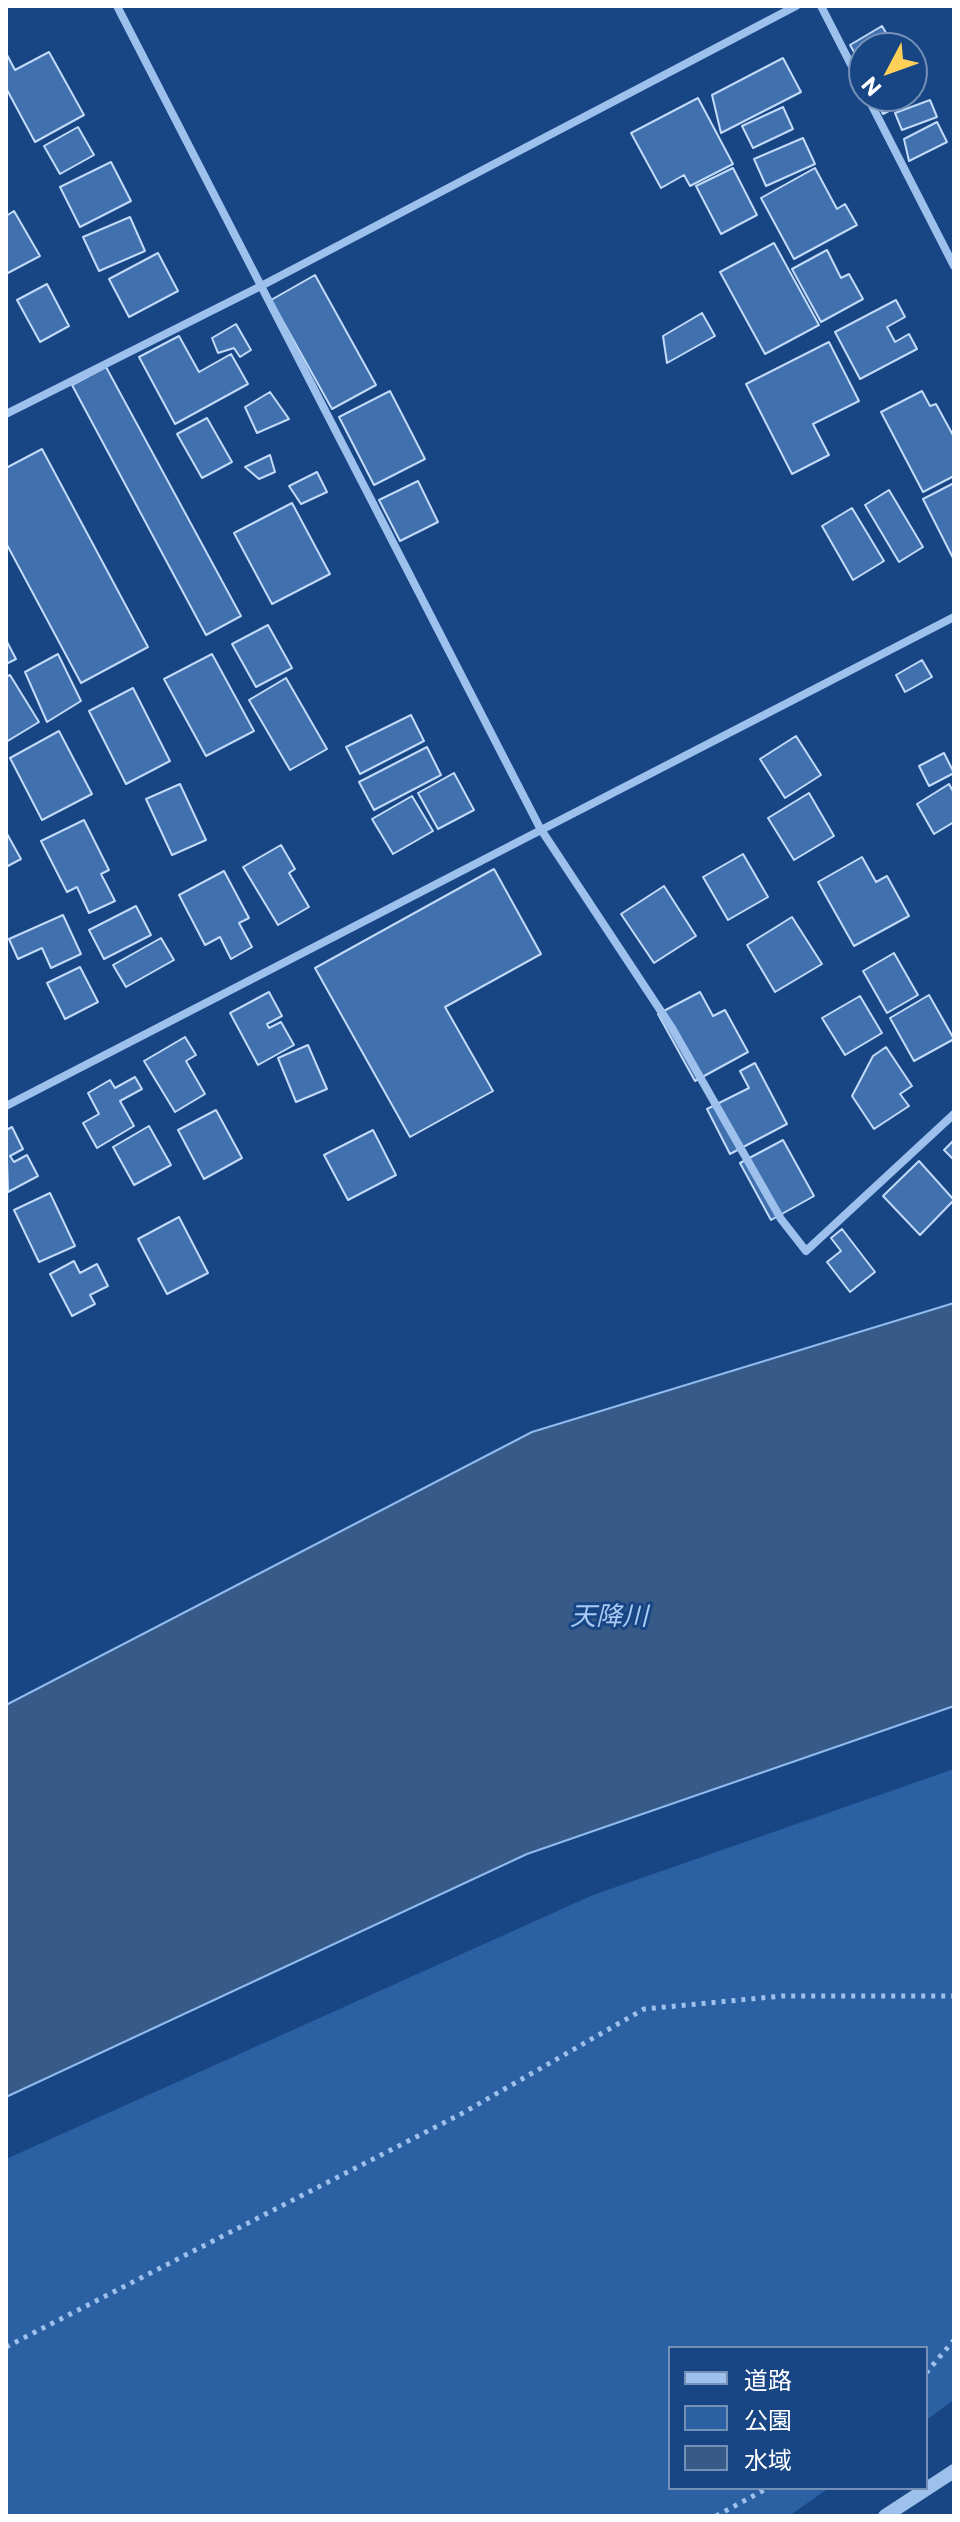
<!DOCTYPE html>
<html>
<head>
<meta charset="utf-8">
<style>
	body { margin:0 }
	#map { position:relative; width:960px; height:2522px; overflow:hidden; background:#184685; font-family:Commissioner,"Noto Sans JP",sans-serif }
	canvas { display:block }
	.frame { position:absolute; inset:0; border:8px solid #fff; pointer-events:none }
	.legend { position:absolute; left:668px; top:2346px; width:260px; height:144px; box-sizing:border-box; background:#184685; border:2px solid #7490b6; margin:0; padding:10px 14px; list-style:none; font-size:24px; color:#fff }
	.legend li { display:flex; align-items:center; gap:16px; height:40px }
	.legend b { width:40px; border:2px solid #7490b6 }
	.north { position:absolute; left:848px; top:32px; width:80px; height:80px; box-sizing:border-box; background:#184685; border:2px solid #7490b6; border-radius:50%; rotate:229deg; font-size:22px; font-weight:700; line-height:32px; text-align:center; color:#fff }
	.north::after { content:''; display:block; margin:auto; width:28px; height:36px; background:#ffd058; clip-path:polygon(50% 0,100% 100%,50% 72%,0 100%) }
</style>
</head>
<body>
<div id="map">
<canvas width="960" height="2522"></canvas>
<div class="frame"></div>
<ul class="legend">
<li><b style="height:10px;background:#9dc0ec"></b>道路</li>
<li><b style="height:22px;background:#2b60a3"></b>公園</li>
<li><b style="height:22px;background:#375a88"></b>水域</li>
</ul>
<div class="north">N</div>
</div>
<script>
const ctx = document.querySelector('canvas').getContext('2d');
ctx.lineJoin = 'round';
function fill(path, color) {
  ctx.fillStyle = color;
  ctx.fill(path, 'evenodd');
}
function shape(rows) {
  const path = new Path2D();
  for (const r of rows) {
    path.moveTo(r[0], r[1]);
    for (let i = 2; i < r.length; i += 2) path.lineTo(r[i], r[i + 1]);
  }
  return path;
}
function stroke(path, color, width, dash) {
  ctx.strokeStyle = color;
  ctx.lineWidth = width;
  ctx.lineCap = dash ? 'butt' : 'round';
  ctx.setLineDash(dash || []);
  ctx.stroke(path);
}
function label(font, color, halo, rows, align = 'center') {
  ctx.font = font + ' Commissioner,"Noto Sans JP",sans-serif';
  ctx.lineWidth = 6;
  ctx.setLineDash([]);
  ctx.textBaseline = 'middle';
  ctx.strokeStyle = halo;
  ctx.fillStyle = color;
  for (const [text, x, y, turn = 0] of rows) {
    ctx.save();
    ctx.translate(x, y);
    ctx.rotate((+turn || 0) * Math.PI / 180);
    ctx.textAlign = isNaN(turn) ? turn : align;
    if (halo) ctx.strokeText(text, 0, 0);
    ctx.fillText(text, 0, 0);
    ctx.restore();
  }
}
fill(shape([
	[954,1769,954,2400,926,2420,926,2348,670,2348,670,2488,829,2488,789,2516,6,2516,6,2159,593,1895]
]), '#2b60a3');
const water = shape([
	[954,1303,954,1706,527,1854,6,2097,6,1705,532,1432,954,1303]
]);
fill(water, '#375a88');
stroke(water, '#8fbbef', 2);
const building = shape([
	[882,26,895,48,864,48,864,69,850,45,882,26],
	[49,52,84,115,35,142,6,88,6,53,15,70,49,52],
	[783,58,801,92,721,133,712,95,783,58],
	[912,89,916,97,883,114,874,96,912,96,912,89],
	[698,98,733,164,690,186,684,175,661,188,631,133,698,98],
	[930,100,937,117,902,130,895,113,930,100],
	[783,107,793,129,753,148,742,126,783,107],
	[937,122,947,142,909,161,904,139,937,122],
	[78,127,94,155,60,174,44,146,78,127],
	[803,138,815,164,766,186,754,159,803,138],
	[111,162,131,201,80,227,60,187,111,162],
	[733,168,757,215,721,234,696,186,733,168],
	[815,168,837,209,845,204,857,225,794,259,761,198,815,168],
	[14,211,40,256,6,274,6,216,14,211],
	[130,217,145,251,99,271,83,237,130,217],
	[774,243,819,325,765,354,720,272,774,243],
	[827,250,841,278,849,274,863,299,821,322,792,269,827,250],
	[158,253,178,291,129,317,109,279,158,253],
	[315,275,376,385,332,409,271,300,315,275],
	[47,284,69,326,40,342,17,300,47,284],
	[896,300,905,317,887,327,895,342,909,334,917,349,860,379,835,332,896,300],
	[702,313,715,336,667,363,663,336,702,313],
	[236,324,251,350,240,357,234,348,218,353,212,338,236,324],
	[179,336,199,372,231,354,248,384,175,424,139,357,179,336],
	[829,342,859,401,813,424,829,455,792,474,746,384,829,342],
	[106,367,241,616,206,635,72,385,106,367],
	[390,391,425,459,374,485,339,417,390,391],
	[922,391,930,406,936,404,954,437,954,476,923,492,881,412,922,391],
	[270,392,289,419,257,433,245,407,270,392],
	[207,418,232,462,202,478,177,434,207,418],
	[42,449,148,647,81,683,6,543,6,468,42,449],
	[270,455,275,472,259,479,245,467,270,455],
	[317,472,327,492,301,504,289,486,317,472],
	[418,481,438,522,400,541,379,500,418,481],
	[954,483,954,560,923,499,954,483],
	[889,490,923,547,899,562,865,505,889,490],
	[292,503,330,574,272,604,234,533,292,503],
	[852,508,884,561,853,580,822,526,852,508],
	[268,625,292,668,256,687,232,644,268,625],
	[6,640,16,659,6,664,6,640],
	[58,654,81,701,47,722,25,672,58,654],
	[212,654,254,731,206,756,164,679,212,654],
	[922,660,932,677,905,692,896,675,922,660],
	[10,675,39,722,6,742,6,677,10,675],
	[286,678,327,749,290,770,249,700,286,678],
	[133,688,170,761,126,784,89,711,133,688],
	[411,715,424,741,360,774,346,747,411,715],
	[59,731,92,794,42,820,10,758,59,731],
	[796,736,821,775,785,798,760,759,796,736],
	[427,747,441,775,374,810,359,782,427,747],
	[944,753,954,773,929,786,919,766,944,753],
	[454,773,474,810,438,829,418,793,454,773],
	[180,784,206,840,172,855,146,799,180,784],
	[949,784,954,793,954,822,934,834,917,804,949,784],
	[809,793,834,836,794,860,768,818,809,793],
	[412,796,433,831,393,854,372,819,412,796],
	[84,820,109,870,101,874,115,901,89,913,77,887,67,892,41,841,84,820],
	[6,832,21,859,6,867,6,832],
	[281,845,295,869,289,873,309,907,278,925,243,867,281,845],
	[743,854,768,897,728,920,703,877,743,854],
	[862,857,876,882,887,876,909,916,854,946,818,882,862,857],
	[494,869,541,954,445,1007,493,1091,410,1137,315,968,494,869],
	[224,871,249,918,239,923,252,947,231,959,220,937,205,945,179,895,224,871],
	[664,886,696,936,654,963,621,914,664,886],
	[136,906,151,935,104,959,89,930,136,906],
	[63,915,81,954,51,968,42,948,18,959,9,939,63,915],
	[792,917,822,964,775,992,747,945,792,917],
	[161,938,174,960,126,987,113,965,161,938],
	[894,953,918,995,887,1013,863,971,894,953],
	[80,967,98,1002,65,1019,47,983,80,967],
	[269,992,282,1016,267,1024,269,1028,281,1022,294,1045,258,1065,230,1013,269,992],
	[700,992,713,1016,725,1010,748,1052,695,1081,658,1014,700,992],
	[929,995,954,1039,914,1061,890,1018,929,995],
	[860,996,882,1033,845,1055,822,1018,860,996],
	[185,1037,196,1055,186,1061,205,1094,175,1112,144,1061,185,1037],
	[308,1045,327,1089,296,1102,278,1058,308,1045],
	[886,1047,912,1086,900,1094,909,1106,874,1129,852,1096,873,1056,886,1047],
	[755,1063,787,1124,730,1154,707,1109,749,1088,740,1071,755,1063],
	[135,1077,142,1089,120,1101,134,1126,97,1148,83,1123,99,1114,88,1093,110,1080,115,1088,135,1077],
	[216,1110,242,1158,204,1179,178,1130,216,1110],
	[149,1126,171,1165,134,1185,113,1147,149,1126],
	[12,1127,23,1149,10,1156,14,1162,27,1155,38,1176,8,1192,6,1130,12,1127],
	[373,1130,396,1175,348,1200,324,1155,373,1130],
	[783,1140,814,1196,771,1220,740,1163,783,1140],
	[954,1140,954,1160,944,1150,954,1140],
	[919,1161,954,1200,920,1235,883,1196,919,1161],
	[50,1193,75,1246,39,1262,14,1210,50,1193],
	[179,1217,208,1273,167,1294,138,1239,179,1217],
	[842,1229,875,1272,850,1292,827,1262,841,1251,831,1238,842,1229],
	[74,1261,80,1273,97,1264,108,1286,90,1295,95,1304,72,1316,50,1274,74,1261]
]);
fill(building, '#4070ae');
stroke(building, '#c2dbf9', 2);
stroke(shape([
	[6,2347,461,2114,644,2009,782,1996,954,1996],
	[926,2373,954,2340],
	[716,2516,768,2488]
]), '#9dc0ec', 5, [4, 6]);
stroke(shape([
	[117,6,540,828,672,1028,781,1219,806,1251,954,1114],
	[821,6,864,90],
	[867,96,954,266],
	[6,414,261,286,796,6],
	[6,1106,954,617]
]), '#9dc0ec', 8);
stroke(shape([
	[885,2516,954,2471]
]), '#9dc0ec', 14);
label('italic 26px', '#a8caf4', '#184685', [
	["天降川",609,1616]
]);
</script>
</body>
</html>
